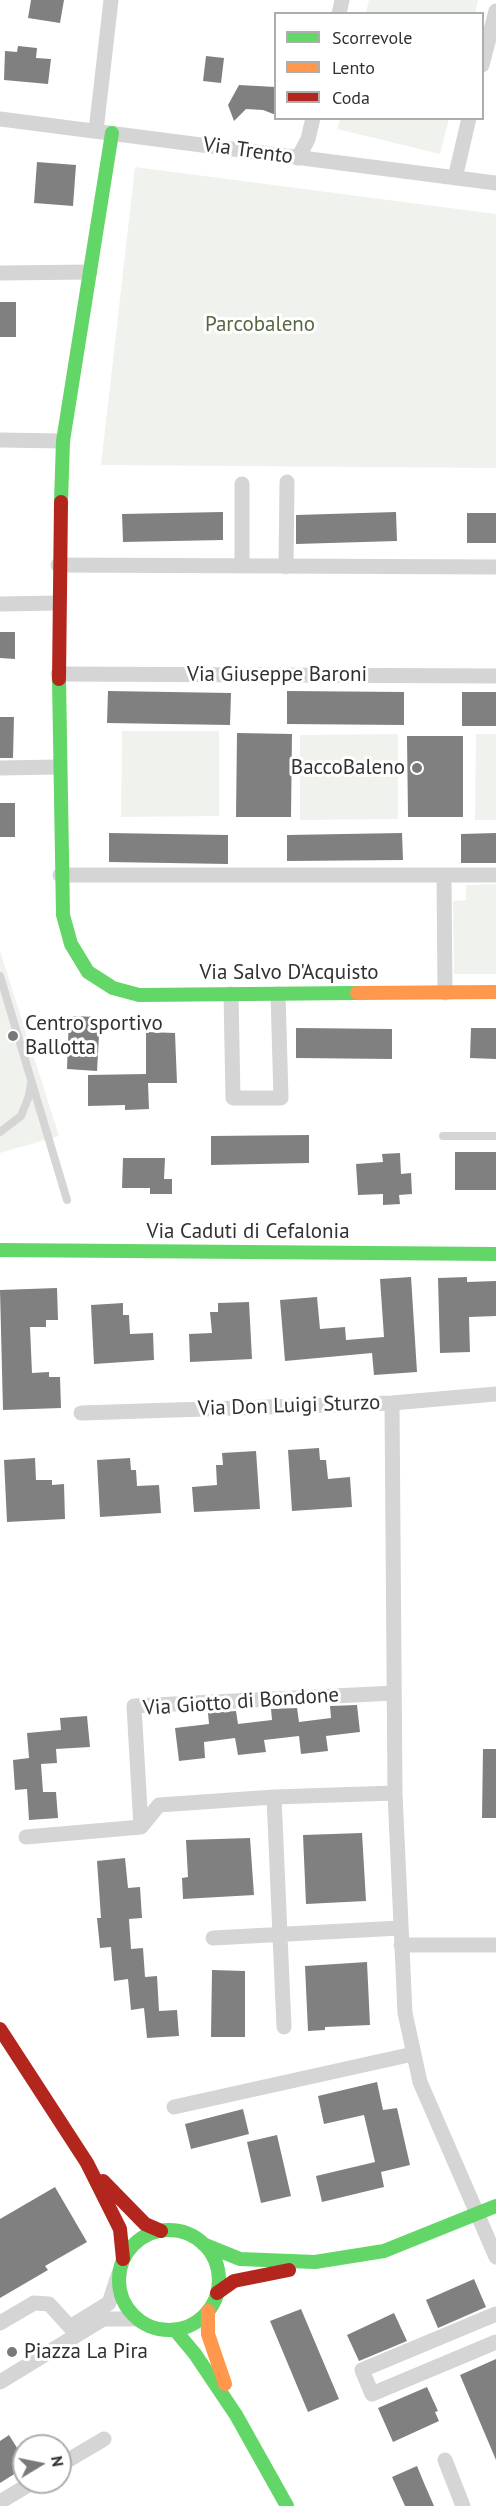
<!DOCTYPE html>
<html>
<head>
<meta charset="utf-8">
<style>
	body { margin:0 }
	#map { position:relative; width:496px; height:2506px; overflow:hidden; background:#fff; font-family:"PT Sans",sans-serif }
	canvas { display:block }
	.legend { position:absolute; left:274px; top:12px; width:210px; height:108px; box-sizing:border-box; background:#fff; border:2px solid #adadad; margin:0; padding:8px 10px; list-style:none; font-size:18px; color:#313131 }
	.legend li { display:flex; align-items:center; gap:12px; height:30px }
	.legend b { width:30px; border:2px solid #adadad }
	.north { position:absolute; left:12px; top:2434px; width:60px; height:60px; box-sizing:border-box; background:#fff; border:2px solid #adadad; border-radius:50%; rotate:80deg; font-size:16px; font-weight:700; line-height:24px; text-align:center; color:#313131 }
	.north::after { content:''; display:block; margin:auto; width:21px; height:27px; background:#797979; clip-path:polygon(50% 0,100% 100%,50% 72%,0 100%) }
</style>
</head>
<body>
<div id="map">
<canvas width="496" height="2506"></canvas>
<ul class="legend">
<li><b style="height:8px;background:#63d668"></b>Scorrevole</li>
<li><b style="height:8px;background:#ff974d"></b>Lento</li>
<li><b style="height:8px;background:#b3261e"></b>Coda</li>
</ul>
<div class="north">N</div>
</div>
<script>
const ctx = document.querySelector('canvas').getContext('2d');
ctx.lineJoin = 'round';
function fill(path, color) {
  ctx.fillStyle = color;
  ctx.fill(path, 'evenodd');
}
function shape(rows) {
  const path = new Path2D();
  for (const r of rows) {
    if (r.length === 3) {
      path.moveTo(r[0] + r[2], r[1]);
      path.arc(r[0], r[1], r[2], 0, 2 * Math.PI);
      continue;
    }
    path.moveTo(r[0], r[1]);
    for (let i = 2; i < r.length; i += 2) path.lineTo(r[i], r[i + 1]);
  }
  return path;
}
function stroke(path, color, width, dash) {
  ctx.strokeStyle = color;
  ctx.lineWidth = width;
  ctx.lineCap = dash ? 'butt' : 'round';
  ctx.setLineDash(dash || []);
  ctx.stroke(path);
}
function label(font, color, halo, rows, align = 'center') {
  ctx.font = font + ' "PT Sans",sans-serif';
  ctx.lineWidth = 6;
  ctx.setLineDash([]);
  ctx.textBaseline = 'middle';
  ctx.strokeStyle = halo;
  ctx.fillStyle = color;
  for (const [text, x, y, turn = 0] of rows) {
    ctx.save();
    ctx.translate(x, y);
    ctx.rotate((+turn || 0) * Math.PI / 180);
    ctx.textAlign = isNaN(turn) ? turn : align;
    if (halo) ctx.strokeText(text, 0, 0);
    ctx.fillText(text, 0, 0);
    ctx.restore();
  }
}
fill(shape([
	[369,0,478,0,475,13,366,13],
	[340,119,340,118,449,119,440,154,337,129],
	[135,167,496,214,496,468,101,465],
	[122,731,219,731,219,816,121,817],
	[398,734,398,819,300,820,300,735],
	[476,734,496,734,496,820,475,820],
	[496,884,496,974,454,974,453,901,466,900,466,885],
	[0,951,59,1136,0,1153]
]), '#f0f3ed');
fill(shape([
	[31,0,64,0,60,23,28,18],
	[18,46,37,48,36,58,51,59,48,84,4,80,5,51,17,52],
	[206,56,224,58,221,83,203,81],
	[239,85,276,87,276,115,263,110,246,109,234,121,228,105],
	[37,162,76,165,73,206,34,203],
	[0,302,16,302,16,337,0,337],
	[223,512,223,540,123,542,122,514],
	[396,512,397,541,296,544,296,515],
	[467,513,496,513,496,543,467,543],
	[0,632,15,632,15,659,0,658],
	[108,691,231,693,230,725,107,723],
	[287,691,404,692,404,725,287,724],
	[462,692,496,692,496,726,462,726],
	[0,717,14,717,13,758,0,758],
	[237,733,292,734,291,817,236,817],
	[407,736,463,736,463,817,408,817],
	[0,803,15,803,15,837,0,837],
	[109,833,228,835,228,864,109,862],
	[402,833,403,860,287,861,287,835],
	[496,833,496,863,461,863,461,834],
	[69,1016,100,1017,97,1071,67,1069],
	[296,1028,392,1029,392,1059,296,1058],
	[471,1028,496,1028,496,1059,470,1058],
	[146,1032,175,1033,177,1083,148,1083,149,1109,125,1110,125,1105,88,1106,88,1075,146,1074],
	[309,1135,309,1163,211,1165,211,1136],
	[455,1152,496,1152,496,1190,455,1190],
	[400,1153,401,1174,411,1173,412,1194,399,1195,400,1204,383,1205,383,1194,358,1195,356,1164,383,1162,382,1154],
	[123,1158,165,1158,164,1179,172,1179,172,1194,150,1194,150,1188,122,1188],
	[411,1277,417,1372,374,1375,372,1353,285,1361,280,1300,317,1297,320,1329,345,1327,346,1340,384,1337,380,1279],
	[467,1277,467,1282,496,1281,496,1316,469,1317,470,1352,440,1353,438,1278],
	[57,1288,58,1320,46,1320,46,1327,30,1327,32,1373,49,1372,49,1377,60,1377,61,1408,3,1410,0,1290],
	[249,1302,252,1359,190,1362,189,1334,212,1333,210,1312,218,1312,218,1303],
	[123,1303,123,1315,129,1315,130,1334,153,1333,154,1360,94,1364,91,1305],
	[319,1448,320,1460,326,1460,328,1479,350,1477,352,1507,292,1511,288,1450],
	[256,1451,260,1509,194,1512,192,1487,217,1485,216,1465,223,1465,222,1453],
	[35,1458,36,1480,52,1480,52,1485,64,1484,65,1519,7,1522,4,1460],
	[130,1458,131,1470,136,1470,137,1486,159,1485,161,1513,100,1517,97,1460],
	[357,1705,360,1732,326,1736,328,1751,301,1754,299,1736,264,1740,266,1752,238,1755,235,1738,204,1742,205,1758,179,1761,175,1728,209,1724,208,1713,236,1711,238,1724,272,1720,271,1709,297,1708,299,1722,331,1718,330,1706],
	[87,1716,90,1747,56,1749,57,1763,41,1764,43,1792,56,1792,58,1818,29,1820,27,1789,15,1790,13,1760,29,1758,27,1733,61,1730,60,1718],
	[483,1749,496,1749,496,1818,482,1818],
	[362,1833,366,1901,306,1904,303,1835],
	[250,1838,254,1895,183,1899,182,1878,188,1877,186,1840],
	[125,1858,128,1888,140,1887,142,1918,129,1919,131,1949,143,1948,145,1977,157,1976,159,2011,177,2010,179,2036,147,2038,144,2008,131,2010,128,1979,114,1981,111,1947,100,1948,97,1918,101,1918,97,1861],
	[367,1962,370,2025,325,2027,325,2030,308,2031,305,1966],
	[212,1970,245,1971,245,2037,211,2037],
	[377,2082,383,2110,397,2108,410,2165,381,2172,384,2187,322,2202,316,2176,375,2162,364,2115,324,2124,318,2096],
	[243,2109,249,2134,191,2149,185,2124],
	[277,2135,291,2196,261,2203,247,2142],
	[55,2187,87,2242,45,2266,48,2270,0,2298,0,2219],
	[474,2279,486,2307,438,2328,426,2300],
	[301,2309,339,2399,308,2412,270,2321],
	[394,2313,407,2341,359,2361,347,2335],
	[496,2359,496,2460,460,2375],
	[427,2387,438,2411,435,2412,439,2421,393,2442,378,2408],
	[9,2435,24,2459,24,2468,0,2483,0,2441],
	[417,2466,424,2483,434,2506,405,2506,392,2477]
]), '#808080');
stroke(shape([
	[0,976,67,1200],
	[0,1132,21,1116,29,1096,31,1083],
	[443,1136,496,1136]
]), '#d5d5d5', 8);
stroke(shape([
	[339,14,342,0],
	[482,65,496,11],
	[0,119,496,183],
	[96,131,111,0],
	[298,158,308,139,313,118],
	[455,178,469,118],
	[0,273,90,272],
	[0,440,63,441],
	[58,565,496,567],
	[242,566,242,484],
	[286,567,287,482],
	[0,604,58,603],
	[58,674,496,676],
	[0,768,59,767],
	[60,875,496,875],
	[444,875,445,993],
	[231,994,233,1098,281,1098,278,994],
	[392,1403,395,1793,405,2013,420,2082,496,2257],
	[81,1413,392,1403,496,1394],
	[274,1797,284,2027],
	[141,1827,134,1706,394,1693],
	[26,1837,141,1827,159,1805,274,1797,395,1793],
	[213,1938,400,1928],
	[401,1945,496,1945],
	[174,2107,413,2054],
	[496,2314,362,2370,372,2394,496,2342],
	[0,2323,34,2303,49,2304,70,2327,109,2303,119,2273],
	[0,2382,103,2319,137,2319],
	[445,2460,463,2506],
	[60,2465,104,2439],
	[0,2502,33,2482]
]), '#d5d5d5', 15);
stroke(shape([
	[61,502,63,441,112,133],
	[59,679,63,915,71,944,88,972,113,988,139,995,357,993],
	[0,1250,496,1254],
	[169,2280,50],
	[203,2244,240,2259,315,2262,384,2251,496,2206],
	[175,2330,195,2354,236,2415,287,2506]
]), '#63d668', 14);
stroke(shape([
	[357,993,496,992],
	[208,2311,208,2334,225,2384]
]), '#ff974d', 14);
stroke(shape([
	[59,679,61,502],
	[0,2029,87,2163,120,2229,123,2259],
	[103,2181,145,2224,161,2231],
	[217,2293,234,2281,289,2270]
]), '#b3261e', 14);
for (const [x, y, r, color] of [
	[417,768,6,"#797979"],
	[13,1036,6,"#797979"],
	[12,2352,6,"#797979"]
]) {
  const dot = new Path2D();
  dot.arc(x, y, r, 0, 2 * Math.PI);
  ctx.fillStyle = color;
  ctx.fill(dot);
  stroke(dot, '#fff', 2);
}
label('21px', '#313131', '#fff', [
	["Via Trento",248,151,8],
	["Via Giuseppe Baroni",277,675],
	["Via Salvo D'Acquisto",289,973],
	["Via Caduti di Cefalonia",248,1232],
	["Via Don Luigi Sturzo",289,1406,-2],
	["Via Giotto di Bondone",241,1702,-4]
]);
label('21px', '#556743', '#fff', [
	["Parcobaleno",260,325]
]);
label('21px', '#313131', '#fff', [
	["BaccoBaleno",405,768,"right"],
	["Centro sportivo",25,1024],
	["Ballotta",25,1048],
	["Piazza La Pira",24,2352]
], 'left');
</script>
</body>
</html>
